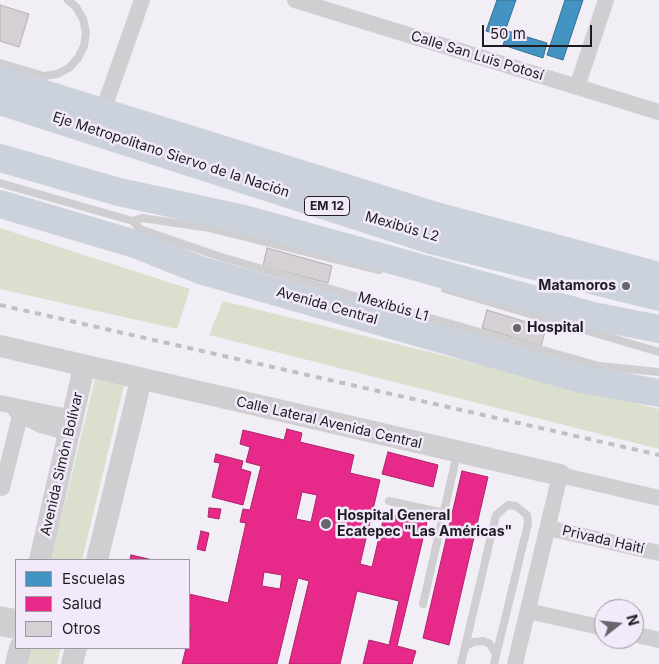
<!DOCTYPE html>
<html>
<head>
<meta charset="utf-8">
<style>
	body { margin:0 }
	#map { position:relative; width:659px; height:664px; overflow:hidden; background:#f2eef6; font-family:Inter,sans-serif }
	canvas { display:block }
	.legend { position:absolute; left:15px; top:559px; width:175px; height:90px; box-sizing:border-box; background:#f2eafa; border:1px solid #9d98a3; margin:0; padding:6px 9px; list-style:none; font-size:15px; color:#1e1c21 }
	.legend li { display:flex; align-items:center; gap:10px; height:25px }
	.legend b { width:25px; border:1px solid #9d98a3 }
	.north { position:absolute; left:594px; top:599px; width:50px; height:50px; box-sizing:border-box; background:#f2eafa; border:1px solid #9d98a3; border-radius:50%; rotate:74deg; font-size:14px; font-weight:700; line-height:20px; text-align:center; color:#1e1c21 }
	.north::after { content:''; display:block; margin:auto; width:18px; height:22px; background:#68666c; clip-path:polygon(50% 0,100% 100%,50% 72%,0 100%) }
	.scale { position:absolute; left:482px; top:25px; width:110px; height:22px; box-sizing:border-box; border:2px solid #1e1c21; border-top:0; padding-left:6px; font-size:15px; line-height:18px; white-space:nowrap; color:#1e1c21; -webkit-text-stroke:4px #f2eafa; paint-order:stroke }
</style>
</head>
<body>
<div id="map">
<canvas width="659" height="664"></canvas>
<ul class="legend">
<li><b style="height:14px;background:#4393c3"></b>Escuelas</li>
<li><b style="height:14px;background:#e7298a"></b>Salud</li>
<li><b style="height:14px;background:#d5d0d3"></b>Otros</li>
</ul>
<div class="north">N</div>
<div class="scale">50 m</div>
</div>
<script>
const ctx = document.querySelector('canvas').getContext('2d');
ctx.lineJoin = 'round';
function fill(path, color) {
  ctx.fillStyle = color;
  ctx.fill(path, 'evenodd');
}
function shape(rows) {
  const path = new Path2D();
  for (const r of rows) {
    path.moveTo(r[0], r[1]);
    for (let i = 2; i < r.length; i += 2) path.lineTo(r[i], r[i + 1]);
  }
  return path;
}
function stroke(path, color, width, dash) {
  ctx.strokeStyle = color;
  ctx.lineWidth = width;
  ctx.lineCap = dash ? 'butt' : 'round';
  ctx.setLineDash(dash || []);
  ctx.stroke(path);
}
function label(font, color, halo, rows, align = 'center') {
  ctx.font = font + ' Inter,sans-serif';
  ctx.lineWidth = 5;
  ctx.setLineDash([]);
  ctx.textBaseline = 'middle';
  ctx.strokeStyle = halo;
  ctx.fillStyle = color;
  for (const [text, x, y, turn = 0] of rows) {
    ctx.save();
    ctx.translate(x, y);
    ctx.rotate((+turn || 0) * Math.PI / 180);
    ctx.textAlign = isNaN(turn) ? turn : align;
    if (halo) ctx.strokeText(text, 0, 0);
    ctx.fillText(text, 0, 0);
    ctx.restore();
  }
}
fill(shape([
	[0,228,190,289,177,329,0,289],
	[223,301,659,409,659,449,209,335],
	[95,379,124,386,82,560,51,560],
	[30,648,61,648,57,664,26,664]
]), '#dae0cd');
const schools = shape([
	[497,0,516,0,503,37,486,31,497,0],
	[565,0,583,0,563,60,547,55,565,0],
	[508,31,547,43,543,58,503,45,508,31]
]);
fill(schools, '#4393c3');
stroke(schools, '#386f92', 1);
const health = shape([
	[287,429,302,433,300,442,354,455,350,473,380,480,360,564,372,567,385,512,427,522,397,646,416,651,412,664,363,664,369,640,389,645,399,601,357,591,340,664,289,664,309,581,298,578,277,664,182,664,186,648,189,648,191,624,189,623,189,594,228,603,246,523,240,522,243,509,250,510,261,466,246,462,250,447,240,444,243,430,284,440,287,429],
	[302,492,317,495,311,522,296,519,302,492],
	[264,572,282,575,280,589,262,586,264,572],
	[388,452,438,465,433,487,382,474,388,452],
	[216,454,243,461,241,469,251,472,243,505,212,497,220,463,214,462,216,454],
	[462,471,488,477,449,645,423,638,462,471],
	[209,508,221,509,219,519,208,517,209,508],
	[201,531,209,533,205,551,197,549,201,531],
	[131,555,153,560,130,560,131,555]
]);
fill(health, '#e7298a');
stroke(health, '#ab256a', 1);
const building = shape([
	[0,5,29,14,19,47,0,41,0,5],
	[267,248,332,266,328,283,263,266,267,248],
	[487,310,546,328,541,346,482,328,487,310]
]);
fill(building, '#d5d0d3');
stroke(building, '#b4afb2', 1);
stroke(shape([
	[0,63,44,76,57,74,69,68,78,58,84,46,86,32,83,19,76,7,68,0],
	[0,183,133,221,140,229,218,256,434,319,599,366,659,372],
	[133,221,142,218,210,228,379,270],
	[445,289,659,352],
	[389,501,444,513],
	[423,604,457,454],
	[466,646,474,642,483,641,490,644,496,654],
	[461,664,496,515,508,505,516,506,527,515,528,524,494,664]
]), '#cfced0', 8);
stroke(shape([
	[295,0,659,112],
	[577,87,606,0],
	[105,105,142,0],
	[0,403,73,418],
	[16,411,20,415,41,425,69,433],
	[2,488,22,408],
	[548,528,659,553],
	[528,611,604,628],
	[0,614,16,617],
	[0,628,16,631],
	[634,634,659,640],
	[515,664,560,475,659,498]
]), '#cfced0', 16);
stroke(shape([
	[0,346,560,475],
	[40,560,84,367],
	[97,560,141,380],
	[16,664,20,648],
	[72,664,76,648]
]), '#cfced0', 22);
stroke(shape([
	[0,80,436,216,659,276],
	[0,101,434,241,659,297],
	[0,158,119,192,244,219,593,316,659,329],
	[0,204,135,244,200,270,581,379,659,393]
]), '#ccd2dc', 28);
stroke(shape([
	[0,305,659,455]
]), '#c0bfc1', 4, [6, 6]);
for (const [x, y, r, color] of [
	[626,286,5,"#68666c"],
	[517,328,5,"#68666c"],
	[326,524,6,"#68666c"]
]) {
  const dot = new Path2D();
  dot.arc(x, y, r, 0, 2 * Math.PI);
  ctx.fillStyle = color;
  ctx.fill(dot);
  stroke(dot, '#f2eafa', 2);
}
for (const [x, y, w] of [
	[327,206,45]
]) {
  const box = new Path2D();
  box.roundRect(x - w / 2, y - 9.5, w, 19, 4);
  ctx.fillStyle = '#f2eafa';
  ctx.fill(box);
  stroke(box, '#1e1c21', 1);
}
label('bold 12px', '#1e1c21', null, [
	["EM 12",327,206]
]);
label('14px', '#1e1c21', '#f2eafa', [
	["Calle San Luis Potosí",477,56,17],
	["Eje Metropolitano Siervo de la Nación",171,155,18],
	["Mexibús L2",402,227,16],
	["Avenida Central",327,306,16],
	["Mexibús L1",393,307,16],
	["Calle Lateral Avenida Central",329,423,13],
	["Avenida Simón Bolívar",62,464,-77],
	["Privada Haití",603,540,13]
]);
label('bold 14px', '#1e1c21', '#f2eafa', [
	["Matamoros",616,286,"right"],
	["Hospital",527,328],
	["Hospital General",337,516],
	["Ecatepec \"Las Américas\"",337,532]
], 'left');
</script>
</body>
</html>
